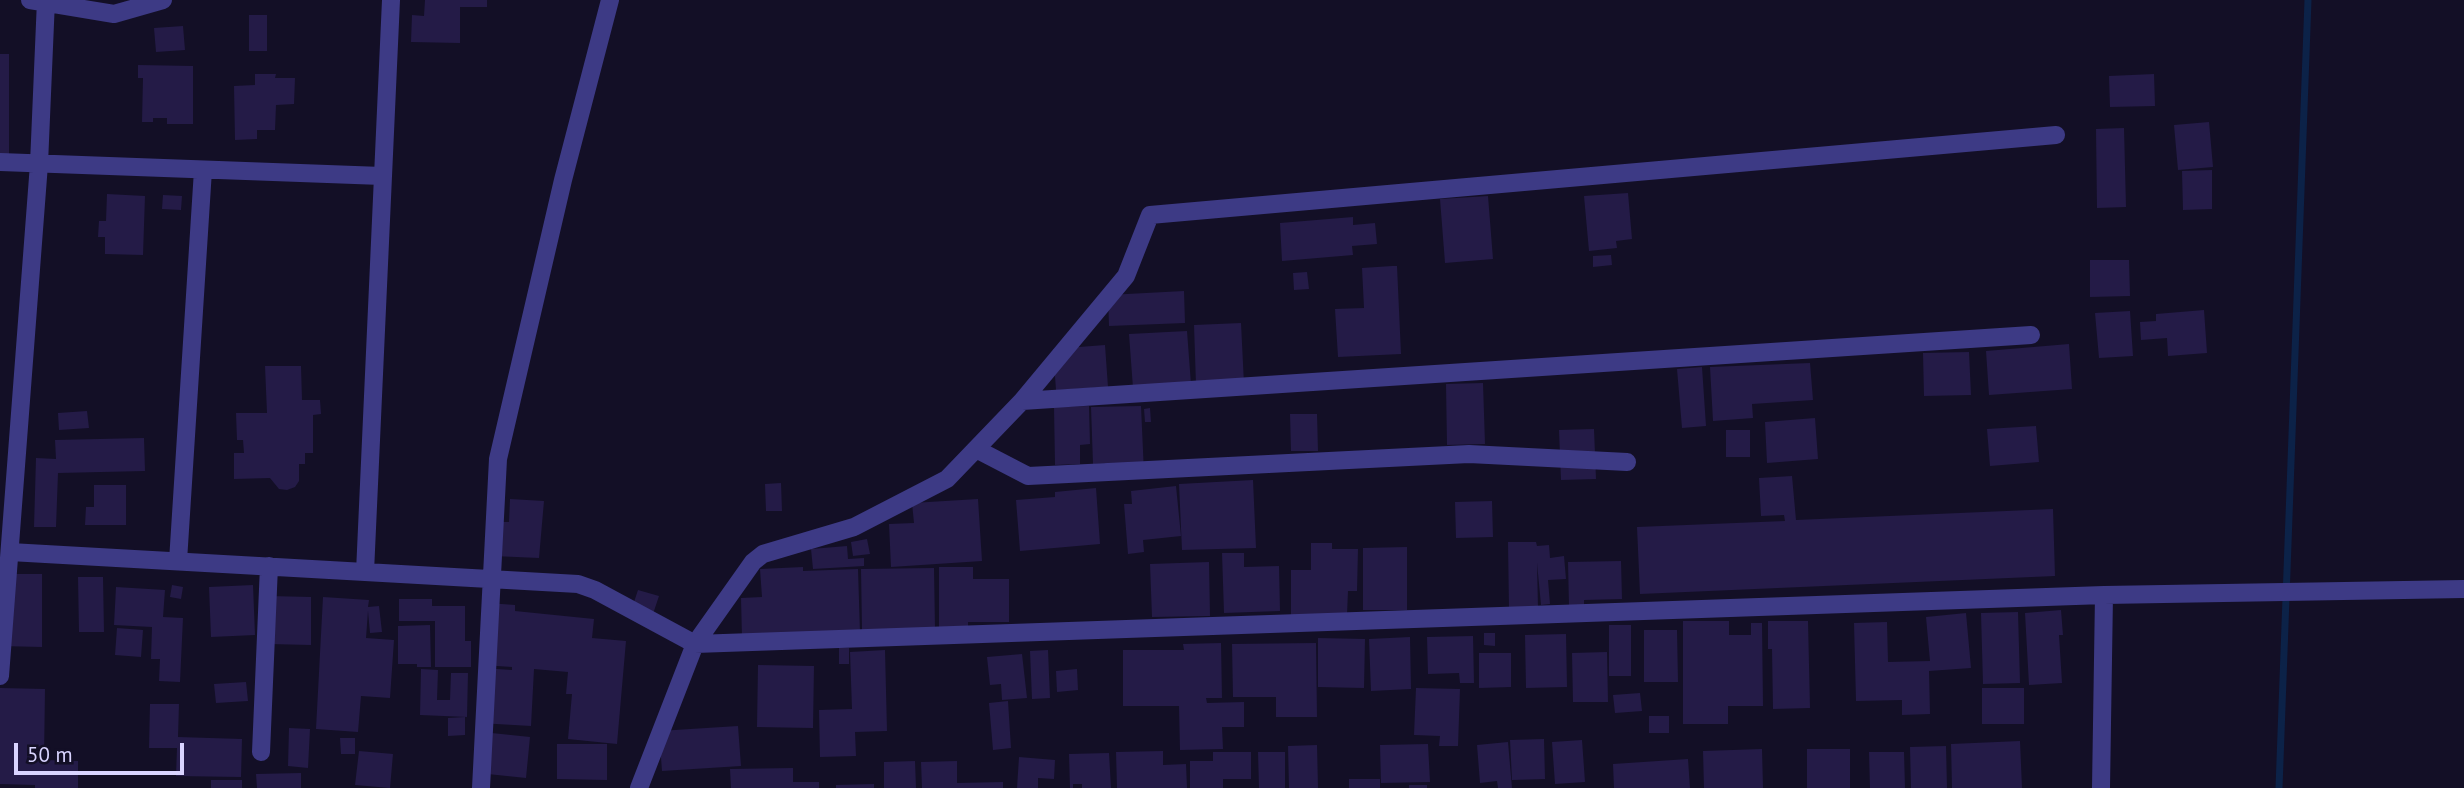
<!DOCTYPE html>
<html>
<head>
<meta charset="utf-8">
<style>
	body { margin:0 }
	#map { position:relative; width:2464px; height:788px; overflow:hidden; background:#130f26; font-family:"PT Sans",sans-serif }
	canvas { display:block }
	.scale { position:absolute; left:14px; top:743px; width:170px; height:32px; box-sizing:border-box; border:4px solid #d9d4ff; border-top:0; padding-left:9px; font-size:21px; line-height:24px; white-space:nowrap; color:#d9d4ff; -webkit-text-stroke:5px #130f26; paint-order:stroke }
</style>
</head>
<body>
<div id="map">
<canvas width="2464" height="788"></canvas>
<div class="scale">50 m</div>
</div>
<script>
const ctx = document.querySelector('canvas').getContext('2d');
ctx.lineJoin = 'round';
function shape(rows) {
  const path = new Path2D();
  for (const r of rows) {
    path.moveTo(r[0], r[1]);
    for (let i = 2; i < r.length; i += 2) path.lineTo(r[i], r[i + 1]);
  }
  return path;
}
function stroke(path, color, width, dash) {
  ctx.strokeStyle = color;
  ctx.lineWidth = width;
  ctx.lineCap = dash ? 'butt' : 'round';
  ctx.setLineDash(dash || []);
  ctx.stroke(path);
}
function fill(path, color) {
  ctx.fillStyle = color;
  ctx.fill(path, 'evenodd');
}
stroke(shape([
	[2279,788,2308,0]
]), '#0c2248', 7);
fill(shape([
	[425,0,487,0,487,7,460,7,460,43,411,42,412,15,424,16],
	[249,15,267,15,267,51,249,51],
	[183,26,185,50,156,52,154,28],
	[0,54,9,54,9,163,0,163],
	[138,65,193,66,193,124,167,124,167,118,153,118,153,122,142,122,143,78,138,78],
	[255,74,276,74,275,78,295,78,294,104,276,105,275,130,257,130,257,139,235,140,234,86,255,85],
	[2154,74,2155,106,2110,107,2109,76],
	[2209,122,2213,167,2178,170,2174,125],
	[2124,128,2126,207,2097,208,2096,129],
	[2212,170,2212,209,2183,210,2182,171],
	[1628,193,1632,239,1616,241,1617,248,1589,251,1584,196],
	[107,194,145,196,143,255,105,254,105,237,98,237,99,221,106,221],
	[163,195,182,196,181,210,162,209],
	[1488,196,1493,259,1445,263,1440,199],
	[1353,217,1353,225,1375,223,1377,244,1352,246,1353,255,1282,261,1280,223],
	[1611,255,1612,265,1593,267,1593,256],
	[2090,260,2129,260,2130,296,2090,297],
	[1392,266,1397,266,1401,354,1338,357,1335,309,1364,308,1362,268],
	[1307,272,1309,289,1294,290,1293,273],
	[1184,291,1185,323,1109,326,1108,295],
	[2204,310,2207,353,2168,356,2167,338,2141,340,2140,322,2156,321,2156,314],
	[2130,311,2133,356,2099,358,2095,313],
	[1241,323,1244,384,1196,385,1194,325],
	[1187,331,1191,384,1133,388,1129,334],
	[2069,344,2072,389,1989,395,1986,351],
	[1105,345,1108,387,1056,390,1053,349],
	[1969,352,1971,395,1924,396,1923,353],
	[1810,363,1813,400,1752,404,1753,418,1713,421,1710,367],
	[265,366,301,366,302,400,320,400,321,414,313,415,313,453,305,453,305,464,299,464,299,481,295,487,287,490,279,489,270,478,234,479,234,453,244,453,243,440,237,440,236,413,267,413],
	[1702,367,1706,426,1682,428,1677,369],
	[1483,383,1485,444,1447,445,1446,384],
	[1089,406,1090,444,1080,445,1080,464,1055,465,1054,407],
	[1141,406,1144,473,1106,475,1105,463,1093,464,1091,407],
	[1150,408,1151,422,1145,422,1144,409],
	[87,411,89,428,59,430,58,413],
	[1290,414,1317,414,1318,451,1291,451],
	[1815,418,1818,459,1767,463,1765,422],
	[2036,426,2039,462,1990,466,1987,429],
	[1594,429,1596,479,1561,480,1559,430],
	[1726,430,1750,430,1750,457,1726,457],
	[144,438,145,471,58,473,56,527,34,527,36,458,56,459,55,440],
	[1792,476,1796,520,2053,509,2055,576,1640,594,1637,527,1785,521,1784,515,1761,516,1759,478],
	[1253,480,1256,548,1182,550,1179,484],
	[781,483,782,511,766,511,765,484],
	[94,485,126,485,126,525,85,525,86,507,94,507],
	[1176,486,1181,536,1143,540,1144,552,1128,554,1124,504,1132,504,1131,491],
	[1096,488,1100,544,1020,551,1016,500,1055,497,1055,492],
	[510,499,544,501,539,558,493,556,495,522,509,522],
	[978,499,982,561,891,567,889,524,914,523,912,503],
	[1492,501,1493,537,1456,538,1455,502],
	[867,539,870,554,853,556,851,542],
	[1508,542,1536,542,1537,546,1549,545,1550,558,1564,556,1566,579,1548,580,1550,604,1541,605,1537,563,1538,608,1509,609],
	[1311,543,1332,543,1332,549,1358,549,1357,591,1348,591,1347,615,1291,616,1291,570,1311,570],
	[847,546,848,559,864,558,864,566,813,569,811,549],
	[1407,547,1407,610,1363,610,1363,548],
	[1222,553,1244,553,1244,567,1279,566,1280,611,1224,613],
	[1621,561,1622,599,1584,600,1584,606,1569,607,1568,562],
	[1209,562,1210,616,1152,617,1150,564],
	[803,567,803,571,858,569,860,633,742,638,741,598,762,597,760,569],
	[939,567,973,567,973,579,1009,579,1009,622,968,622,968,631,939,631],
	[934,568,935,629,862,630,861,569],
	[0,574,42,574,42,647,0,646],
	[78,577,103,577,104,632,79,632],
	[172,585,183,587,181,599,170,597],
	[253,585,255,635,211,637,209,587],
	[116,587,165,590,163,617,183,618,180,682,159,681,160,659,151,659,152,627,114,625],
	[638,590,659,596,653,614,632,608],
	[269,596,311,597,311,645,269,644],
	[323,597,369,600,368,607,379,606,382,632,370,633,368,611,366,638,394,640,390,698,361,696,358,732,316,729],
	[399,599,432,599,432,606,465,606,465,641,471,641,471,667,435,667,435,621,399,621],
	[488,603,515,605,515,611,594,619,592,638,626,641,617,744,568,739,572,694,566,694,568,672,534,669,531,726,479,723,482,668,512,670,512,667,482,665],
	[2061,610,2063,635,2059,635,2062,683,2029,685,2025,613],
	[2018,612,2020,683,1983,684,1981,613],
	[1966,613,1971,668,1929,671,1930,714,1902,715,1902,700,1856,701,1854,623,1887,622,1888,662,1930,661,1926,617],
	[1683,621,1729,621,1729,635,1751,635,1751,623,1762,623,1763,706,1728,706,1728,724,1683,724],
	[1768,621,1808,621,1810,708,1773,709,1772,649,1768,649],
	[430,625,431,667,417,667,417,664,398,664,398,626],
	[1609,625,1631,625,1631,676,1609,676],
	[117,628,143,630,141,657,115,655],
	[1644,630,1677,630,1678,682,1644,682],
	[1484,633,1495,633,1495,646,1484,645],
	[1566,634,1567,687,1526,688,1525,635],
	[1473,636,1474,683,1460,683,1459,673,1428,674,1427,637],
	[1410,637,1411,689,1371,691,1369,639],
	[1318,638,1365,639,1364,688,1318,687],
	[1221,643,1222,698,1206,698,1207,703,1244,702,1244,727,1222,727,1223,749,1180,750,1179,706,1123,706,1123,650,1184,650,1183,644],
	[1316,643,1317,717,1276,717,1276,697,1233,697,1232,644],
	[839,648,849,648,849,664,839,664],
	[885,650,887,731,855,732,856,756,820,757,819,710,852,709,850,652],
	[1048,650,1050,698,1032,699,1030,651],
	[1607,652,1608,702,1573,702,1572,653],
	[1479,653,1511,653,1511,687,1479,688],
	[1022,654,1027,698,1002,700,1001,684,990,685,987,657],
	[758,665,814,666,813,728,757,727],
	[421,669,438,670,437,700,450,700,451,673,468,673,467,717,420,715],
	[1077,669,1078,690,1057,692,1056,671],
	[246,682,248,701,216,703,214,684],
	[0,688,45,689,44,760,78,761,78,788,35,788,35,785,0,784],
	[1416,688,1460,689,1458,746,1439,746,1440,736,1414,735],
	[1982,688,2024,688,2024,724,1982,724],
	[1640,693,1642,711,1615,713,1613,695],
	[1008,701,1011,748,993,750,989,703],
	[150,704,179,704,178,737,242,739,241,777,176,776,177,748,149,748],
	[1649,716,1669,716,1669,733,1649,733],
	[465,717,465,735,448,736,448,718],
	[738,726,741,766,662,771,659,731],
	[289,728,310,729,308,768,288,766],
	[482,732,530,737,526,778,478,773],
	[340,738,355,738,355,754,341,754],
	[1544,739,1545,779,1512,780,1510,740],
	[1582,740,1585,782,1555,784,1552,742],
	[2020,741,2022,788,1952,788,1951,744],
	[1508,742,1512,788,1498,788,1497,781,1480,783,1477,745],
	[557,744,607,744,607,780,557,779],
	[1428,744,1430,782,1381,783,1380,745],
	[1317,745,1318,788,1289,788,1288,746],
	[1946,746,1947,788,1911,788,1910,747],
	[1762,749,1763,788,1704,788,1703,751],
	[1807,749,1850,749,1850,788,1807,788],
	[359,751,393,754,390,788,355,785],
	[1163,751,1163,765,1186,764,1187,788,1117,788,1116,752],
	[1213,752,1251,752,1251,779,1223,779,1223,788,1190,788,1190,761,1213,761],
	[1258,752,1285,752,1285,788,1259,788],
	[1869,752,1904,752,1905,788,1870,788],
	[1109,753,1111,788,1082,788,1082,784,1073,784,1073,788,1070,788,1069,754],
	[1019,757,1055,760,1054,779,1038,778,1038,788,1017,788],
	[1688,759,1690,788,1614,788,1613,764],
	[915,761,916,788,884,788,884,762],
	[957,761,957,783,1003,782,1003,788,922,788,921,762],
	[793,768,793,782,819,782,819,788,731,788,730,769],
	[301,773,301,788,257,788,256,774],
	[1349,779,1380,779,1380,788,1349,788],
	[211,780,242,780,242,788,211,788],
	[874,784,874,788,836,788,836,785],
	[1409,785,1427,785,1427,788,1409,788]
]), '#241b47');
stroke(shape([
	[30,0,114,14,163,0],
	[0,162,382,176],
	[1022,401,2031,335],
	[976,449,1028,476,1469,454,1627,462],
	[10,552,578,584,595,590,695,644,2104,595,2464,589],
	[178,561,203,170],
	[365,572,391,0],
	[0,676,39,164,46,0],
	[261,752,269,566],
	[481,788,498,459,563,180,610,0],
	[639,788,695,644,753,562,763,554,854,527,947,479,1022,401,1126,276,1150,215,2056,135],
	[2101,788,2104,595]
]), '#3d3a85', 18);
</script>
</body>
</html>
